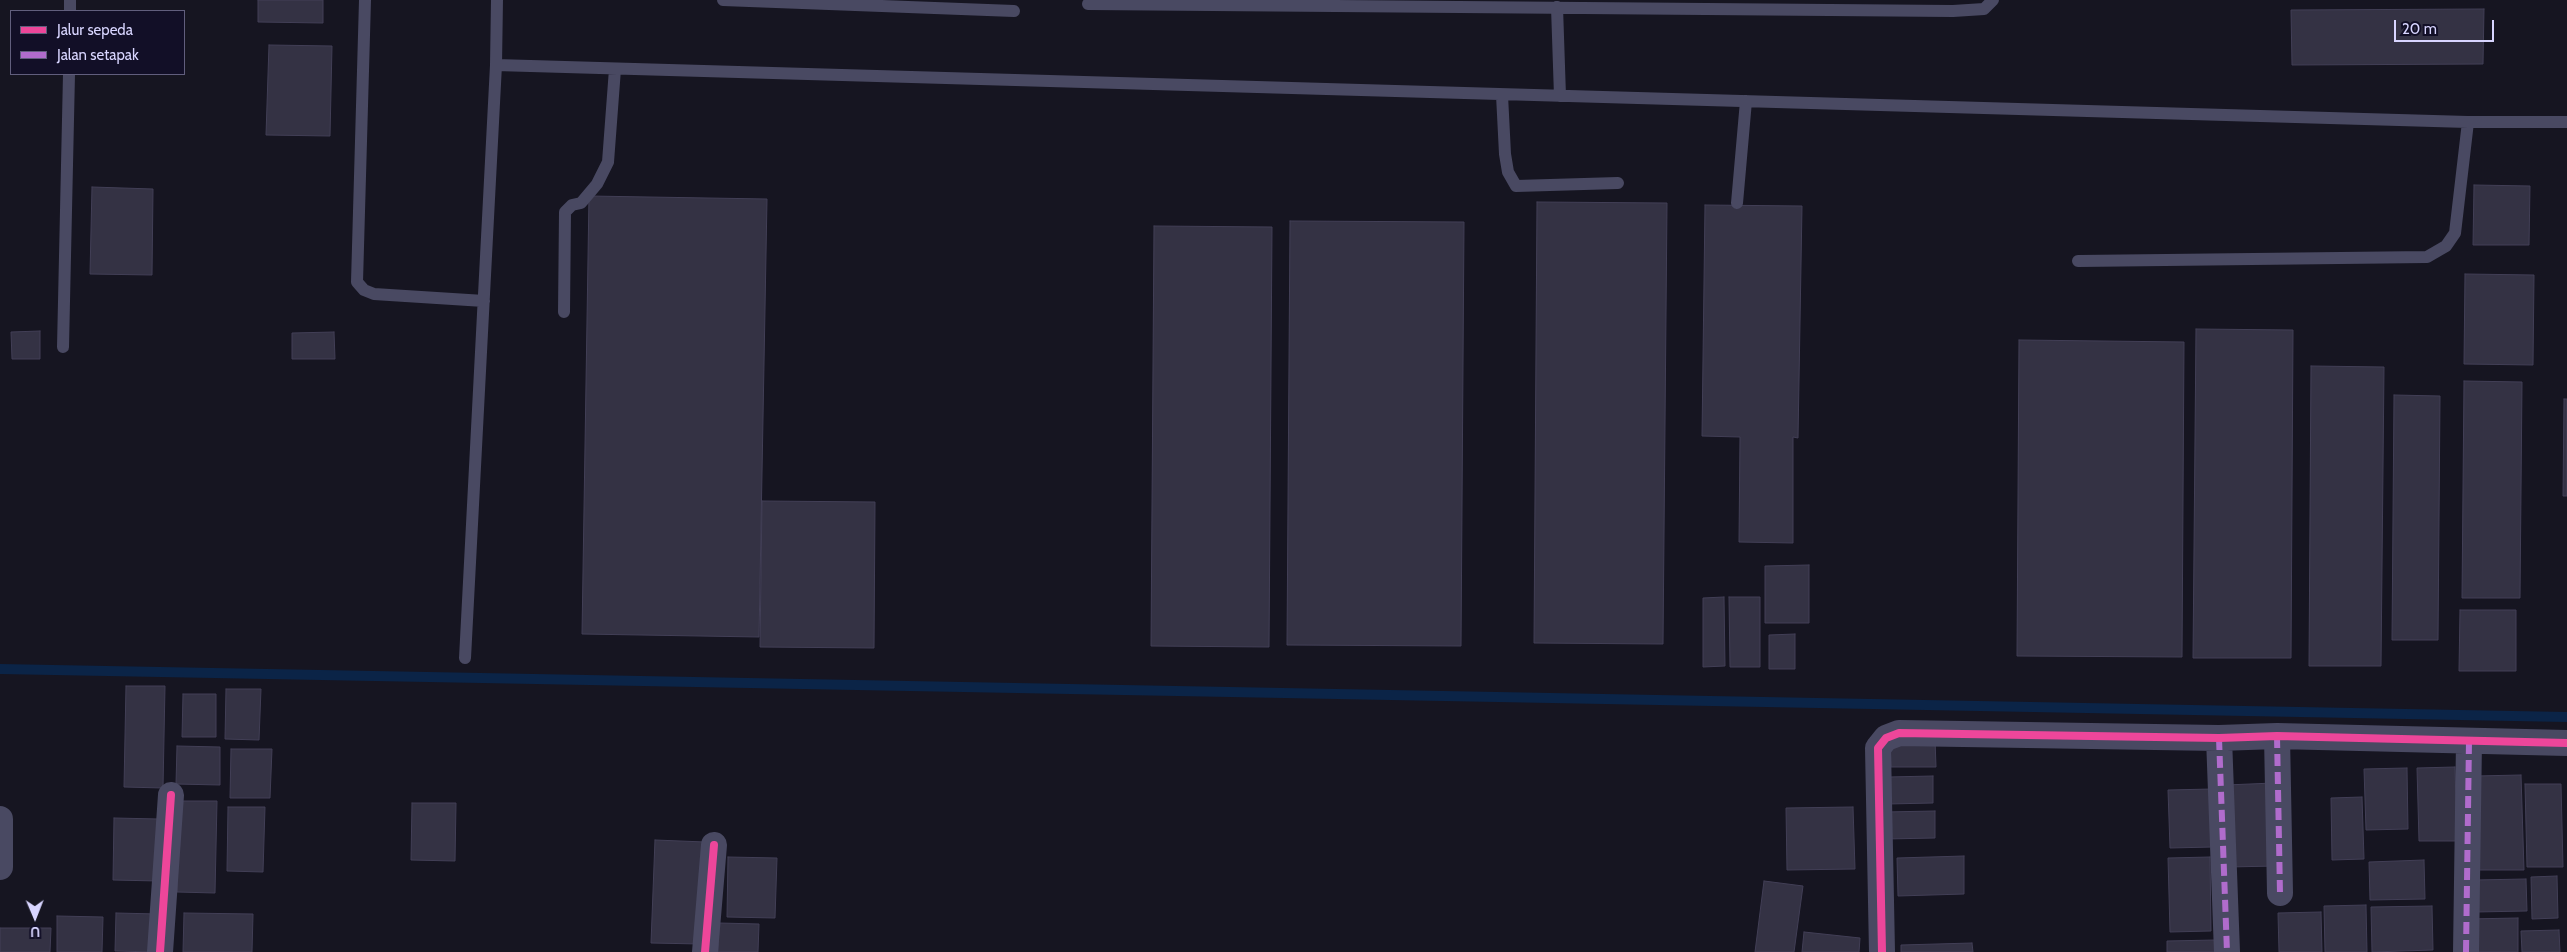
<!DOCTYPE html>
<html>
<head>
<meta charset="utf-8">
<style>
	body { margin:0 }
	#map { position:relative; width:2567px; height:952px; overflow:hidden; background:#161521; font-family:Cabin,sans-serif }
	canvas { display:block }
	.legend { position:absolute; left:10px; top:10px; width:175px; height:65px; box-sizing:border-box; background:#120f27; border:1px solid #615e7d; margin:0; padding:6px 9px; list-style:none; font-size:15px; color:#d8d5ff }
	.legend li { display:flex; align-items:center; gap:10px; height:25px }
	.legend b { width:25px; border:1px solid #615e7d }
	.north { position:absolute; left:10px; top:892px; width:50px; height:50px; -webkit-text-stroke:4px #120f27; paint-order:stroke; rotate:179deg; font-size:14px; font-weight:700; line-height:20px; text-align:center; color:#d8d5ff }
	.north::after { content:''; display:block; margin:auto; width:18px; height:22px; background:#d8d5ff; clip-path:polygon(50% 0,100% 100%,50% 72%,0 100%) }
	.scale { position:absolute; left:2394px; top:20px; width:100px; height:22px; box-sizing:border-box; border:2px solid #d8d5ff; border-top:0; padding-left:6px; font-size:15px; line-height:18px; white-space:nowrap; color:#d8d5ff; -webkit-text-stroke:4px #120f27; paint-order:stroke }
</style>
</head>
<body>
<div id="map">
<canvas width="2567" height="952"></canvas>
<ul class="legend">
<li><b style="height:6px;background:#ed469a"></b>Jalur sepeda</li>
<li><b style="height:6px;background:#b06ccc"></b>Jalan setapak</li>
</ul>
<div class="north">U</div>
<div class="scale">20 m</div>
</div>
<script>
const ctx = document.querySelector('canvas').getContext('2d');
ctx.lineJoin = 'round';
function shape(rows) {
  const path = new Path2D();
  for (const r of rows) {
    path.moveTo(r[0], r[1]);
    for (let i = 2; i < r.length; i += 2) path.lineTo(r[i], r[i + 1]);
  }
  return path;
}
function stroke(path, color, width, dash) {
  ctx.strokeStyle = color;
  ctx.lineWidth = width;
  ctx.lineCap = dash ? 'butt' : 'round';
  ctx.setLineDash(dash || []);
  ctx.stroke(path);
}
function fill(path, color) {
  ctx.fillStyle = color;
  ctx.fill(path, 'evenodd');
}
stroke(shape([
	[0,669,2567,717]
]), '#0b2447', 10);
const building = shape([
	[258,0,323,0,323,23,258,22,258,0],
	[2484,9,2483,64,2292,65,2291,10,2484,9],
	[269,45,332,46,330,136,266,135,269,45],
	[2474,185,2530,186,2529,245,2473,245,2474,185],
	[92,187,153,189,152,275,90,274,92,187],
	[589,196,767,199,759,637,582,634,589,196],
	[1537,202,1667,203,1663,644,1534,643,1537,202],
	[1705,205,1802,206,1798,438,1793,437,1793,543,1739,542,1740,437,1702,436,1705,205],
	[1290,221,1464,222,1461,646,1287,645,1290,221],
	[1154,226,1272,227,1269,647,1151,646,1154,226],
	[2465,274,2534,275,2533,365,2464,364,2465,274],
	[2196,329,2293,330,2291,658,2193,658,2196,329],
	[40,331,40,359,12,359,11,332,40,331],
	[334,332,335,359,292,359,292,333,334,332],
	[2019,340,2184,342,2182,657,2017,656,2019,340],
	[2311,366,2384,367,2381,666,2309,666,2311,366],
	[2464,381,2522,382,2520,598,2462,598,2464,381],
	[2394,395,2440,396,2438,640,2392,640,2394,395],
	[2564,399,2567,399,2567,496,2563,496,2564,399],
	[762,501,875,502,874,648,760,647,762,501],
	[1809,565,1809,623,1765,623,1765,566,1809,565],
	[1724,597,1725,666,1703,667,1703,598,1724,597],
	[1729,597,1760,597,1760,667,1730,667,1729,597],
	[2460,610,2516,610,2516,671,2459,671,2460,610],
	[1795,634,1795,669,1769,669,1769,635,1795,634],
	[126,686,165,686,163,788,124,787,126,686],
	[226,689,261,689,259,740,225,739,226,689],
	[183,694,216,694,216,737,182,737,183,694],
	[1890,739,1935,739,1936,767,1891,767,1890,739],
	[177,746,220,747,220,785,176,784,177,746],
	[231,749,272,749,270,798,230,798,231,749],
	[2455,767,2457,841,2419,841,2417,768,2455,767],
	[2407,768,2408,829,2366,830,2364,769,2407,768],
	[2521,775,2524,870,2478,870,2476,776,2521,775],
	[1933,776,1933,803,1888,804,1888,777,1933,776],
	[2274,783,2276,866,2228,867,2226,785,2274,783],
	[2525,784,2561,784,2563,867,2527,867,2525,784],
	[2212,789,2213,847,2170,848,2168,790,2212,789],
	[2362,797,2364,859,2332,860,2331,798,2362,797],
	[179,801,217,801,215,893,177,892,179,801],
	[412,803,456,803,455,861,411,860,412,803],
	[228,807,265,807,263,872,227,871,228,807],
	[1853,807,1855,869,1787,870,1786,808,1853,807],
	[1935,811,1935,838,1886,839,1885,812,1935,811],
	[114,818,159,819,158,881,113,880,114,818],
	[655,840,705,842,700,944,651,943,655,840],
	[1964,856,1964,894,1898,896,1897,858,1964,856],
	[728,857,777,858,775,918,727,917,728,857],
	[2210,857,2211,931,2170,932,2168,858,2210,857],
	[2424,860,2425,899,2370,900,2369,862,2424,860],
	[2557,876,2558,918,2532,919,2531,877,2557,876],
	[2526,879,2527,911,2476,912,2475,880,2526,879],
	[1764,881,1803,886,1794,952,1755,952,1764,881],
	[2366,905,2367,952,2325,952,2324,906,2366,905],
	[2432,906,2433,950,2372,952,2371,907,2432,906],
	[2321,912,2322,952,2279,952,2278,913,2321,912],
	[116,913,157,914,156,952,115,951,116,913],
	[184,913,253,914,252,952,183,952,184,913],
	[57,916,103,917,102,952,57,952,57,916],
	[2518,918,2518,952,2468,952,2467,919,2518,918],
	[719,923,759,924,758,952,718,952,719,923],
	[0,928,51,928,50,952,0,952,0,928],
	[2559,930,2560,952,2522,952,2521,931,2559,930],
	[1804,932,1860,938,1859,952,1802,952,1804,932],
	[2215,940,2216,952,2167,952,2167,941,2215,940],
	[1972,943,1973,952,1901,952,1901,945,1972,943]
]);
fill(building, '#343244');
stroke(building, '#423f56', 1);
stroke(shape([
	[365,0,357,282,364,290,374,294,484,301],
	[497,0,496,65,2468,122,2567,122],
	[723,0,1014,11],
	[1088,4,1953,11,1984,9,1993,0],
	[1557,7,1560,96],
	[70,11,70,0],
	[1502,95,1505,154,1508,172,1516,186,1618,183],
	[1737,203,1746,101],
	[2078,261,2427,257,2446,246,2455,233,2468,122],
	[564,312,565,212,572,205,581,203,597,184,608,162,615,69],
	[63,347,69,74],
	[465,658,496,65]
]), '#494962', 12);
stroke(shape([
	[2277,736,2280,893],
	[2219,738,2227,952],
	[0,819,0,867],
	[160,952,171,795],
	[705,952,714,845],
	[1882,952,1878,748,1886,738,1899,733,2219,738,2277,736,2567,743],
	[2466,952,2469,741]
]), '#494962', 26);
stroke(shape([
	[2277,736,2280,893],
	[2219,738,2227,952],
	[2466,952,2469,741]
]), '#b06ccc', 6, [12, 6]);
stroke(shape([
	[160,952,171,795],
	[705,952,714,845],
	[1882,952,1878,748,1886,738,1899,733,2219,738,2277,736,2567,743]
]), '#ed469a', 8);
</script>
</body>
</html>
